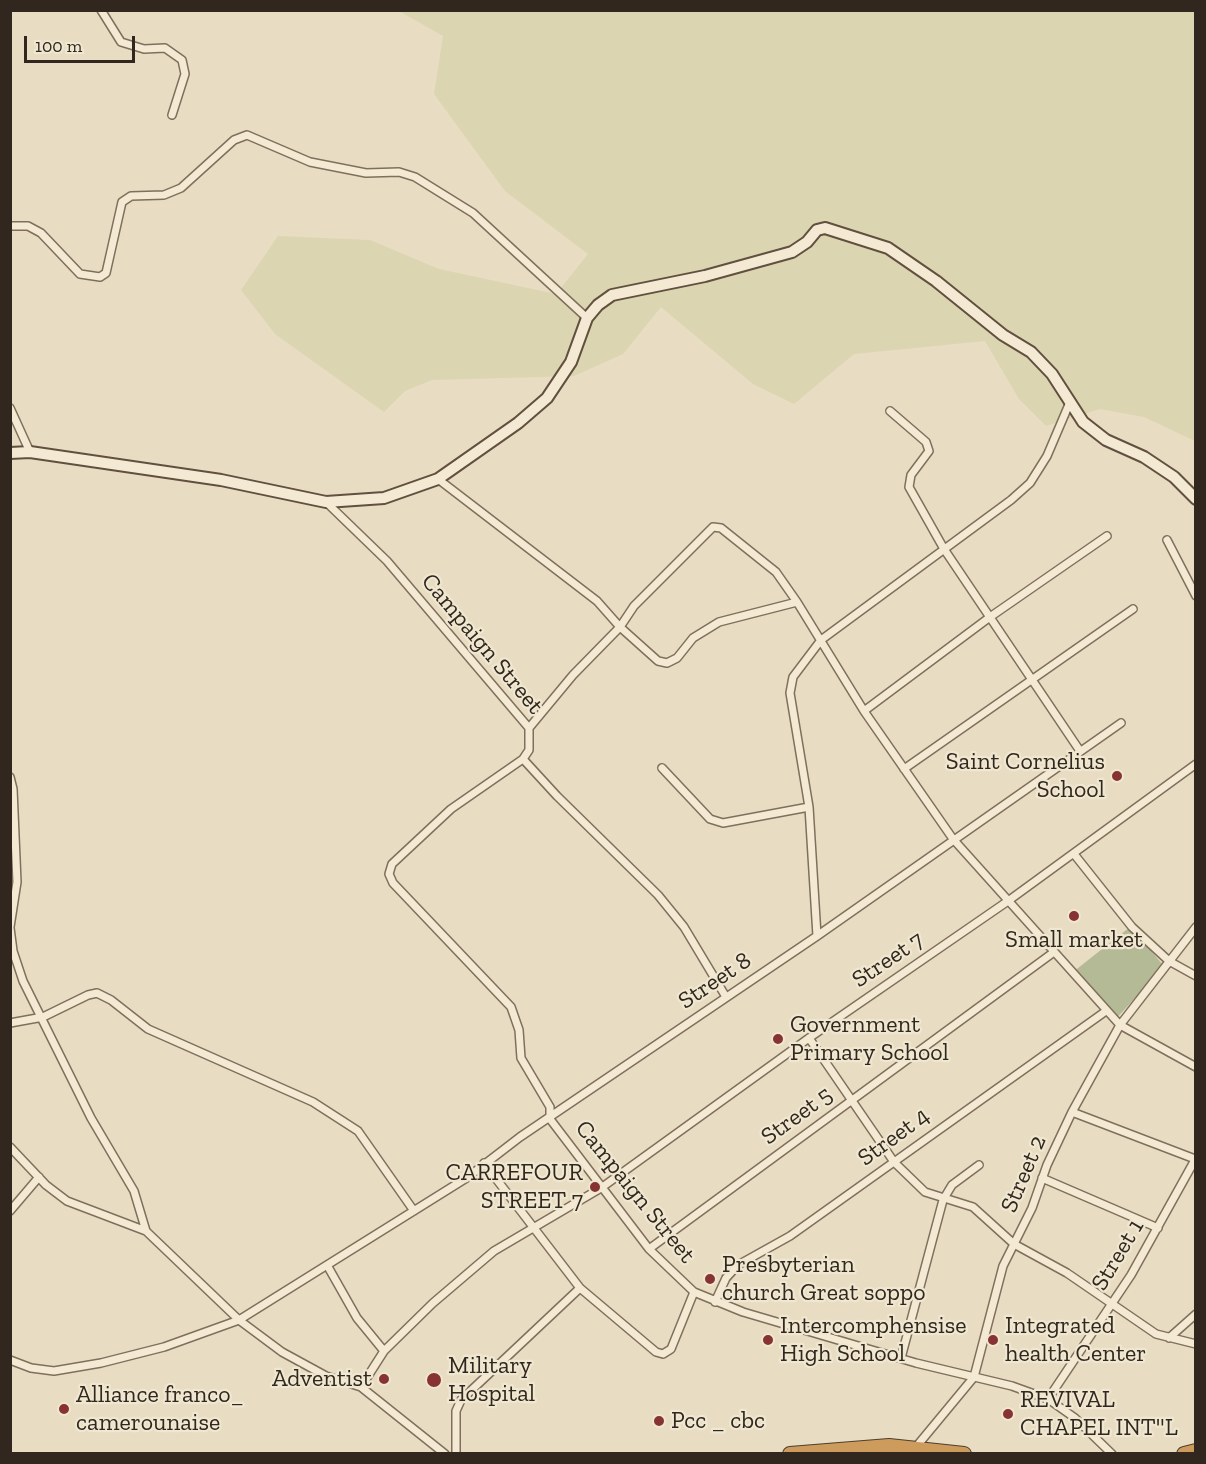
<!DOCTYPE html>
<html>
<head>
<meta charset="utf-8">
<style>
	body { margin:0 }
	#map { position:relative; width:1206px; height:1464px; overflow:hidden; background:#e8dcc2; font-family:"Zilla Slab",serif }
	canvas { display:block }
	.frame { position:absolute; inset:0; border:12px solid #31271e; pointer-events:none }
	.scale { position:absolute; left:24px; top:36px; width:111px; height:27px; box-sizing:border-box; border:3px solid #31271e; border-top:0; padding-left:8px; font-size:18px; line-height:21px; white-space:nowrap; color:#31271e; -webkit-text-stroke:4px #f0e7d1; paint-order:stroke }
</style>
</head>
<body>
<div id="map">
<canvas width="1206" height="1464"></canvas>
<div class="frame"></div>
<div class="scale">100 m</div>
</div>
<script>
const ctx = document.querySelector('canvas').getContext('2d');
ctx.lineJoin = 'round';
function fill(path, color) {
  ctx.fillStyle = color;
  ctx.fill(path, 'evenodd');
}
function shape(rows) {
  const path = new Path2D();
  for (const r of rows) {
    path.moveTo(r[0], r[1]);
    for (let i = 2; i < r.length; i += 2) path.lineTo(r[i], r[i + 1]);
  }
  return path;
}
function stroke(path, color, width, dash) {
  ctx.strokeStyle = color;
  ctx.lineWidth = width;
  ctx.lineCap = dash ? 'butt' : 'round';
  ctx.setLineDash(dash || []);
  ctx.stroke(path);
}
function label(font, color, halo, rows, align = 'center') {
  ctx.font = font + ' "Zilla Slab",serif';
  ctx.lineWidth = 4.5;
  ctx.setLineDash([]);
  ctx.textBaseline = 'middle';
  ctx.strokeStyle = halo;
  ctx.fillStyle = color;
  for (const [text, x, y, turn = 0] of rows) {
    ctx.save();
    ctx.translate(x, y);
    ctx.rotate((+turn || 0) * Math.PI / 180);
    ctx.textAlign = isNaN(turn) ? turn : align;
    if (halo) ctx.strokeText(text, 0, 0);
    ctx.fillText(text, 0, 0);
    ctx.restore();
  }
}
fill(shape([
	[399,11,1195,11,1195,441,1144,417,1100,409,1046,426,1019,399,985,341,854,354,794,404,753,384,661,307,623,354,574,376,432,380,405,391,384,412,275,334,241,290,278,236,370,240,439,269,556,294,588,254,505,191,434,94,443,36]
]), '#dcd5b1');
fill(shape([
	[1130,927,1164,966,1114,1021,1073,972]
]), '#b5ba96');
const street = shape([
	[101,10,121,42,144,49,165,48,182,60,185,74,172,115],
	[10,226,28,226,41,233,80,274,100,277,106,273,122,202,131,196,164,195,181,188,234,140,247,135,310,162,366,173,399,172,415,177,473,213,587,318],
	[10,408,30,452],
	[890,411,926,442,929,451,911,475,909,487,944,549,1080,751],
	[438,479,597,601,620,627,658,661,667,663,677,658,693,638,719,622,797,602,864,711,953,839,1120,1025,1196,1067],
	[326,502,387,561,529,728,529,750,523,759,451,809,392,864,389,874,393,883,511,1007,519,1030,521,1058,550,1107,550,1119,649,1249,694,1292,743,1312,916,1363,1012,1386,1048,1399,1075,1418,1112,1454],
	[1167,540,1196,596],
	[864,711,990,617,1107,536],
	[529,728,573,675,620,627,634,606,713,527,721,528,776,572,797,602],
	[523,759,557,796,658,895,684,927,726,997],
	[662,768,710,819,723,823,809,807],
	[904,769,1133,609],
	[10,777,13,789,17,882,10,927],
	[1074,854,1132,927,1169,961,1196,976],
	[10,928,13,951,23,981,91,1118,134,1191,146,1231,239,1320,282,1352,326,1376,361,1387,445,1454],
	[817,936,809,807,790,693,793,677,821,640,1011,500,1030,483,1047,456,1070,402],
	[10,1023,43,1017,88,995,97,993,111,1000,148,1029,313,1102,358,1131,414,1211],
	[809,1038,894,1162,925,1192,973,1207,1014,1244,1067,1273,1156,1334,1196,1344],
	[1072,1112,1195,1159],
	[10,1147,46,1185,67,1201,146,1231],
	[484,1163,580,1288,656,1352,663,1354,671,1349,694,1292],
	[1042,1178,1158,1228],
	[10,1211,39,1177],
	[649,1249,1054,952],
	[327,1265,357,1318,384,1351],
	[715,1302,726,1278,738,1265,790,1236,1106,1011],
	[1169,1338,1196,1314],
	[901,1358,943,1200,952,1185,979,1165],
	[10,1360,31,1368,54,1371,101,1363,164,1347,239,1320,468,1177,520,1137,817,936,1121,723],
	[361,1387,384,1351,433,1303,494,1251,601,1188,809,1038,1008,901,1196,764],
	[1048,1399,1131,1275,1196,1158],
	[916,1447,974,1377,1003,1266,1032,1208,1047,1165,1072,1112,1120,1025,1196,927],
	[456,1454,456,1411,461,1400,580,1288]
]);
const secondary = shape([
	[10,453,30,452,221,480,326,502,384,498,438,479,518,423,547,398,571,362,587,318,598,305,612,295,705,276,792,252,807,242,817,230,825,228,888,248,936,281,1003,335,1031,352,1052,374,1083,422,1106,440,1144,457,1174,477,1196,499]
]);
const highway = shape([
	[790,1454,889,1446,964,1454],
	[1184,1454,1196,1451]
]);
stroke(street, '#7f6f5c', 10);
stroke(secondary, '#61503f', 14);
stroke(highway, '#4d3e30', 16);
stroke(street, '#f4ead4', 7);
stroke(secondary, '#f4ead4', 10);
stroke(highway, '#cd9c5d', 14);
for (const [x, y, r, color] of [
	[1117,776,6,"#873334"],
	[1074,916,6,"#873334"],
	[778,1039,6,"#873334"],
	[595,1187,6,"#873334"],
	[710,1279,6,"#873334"],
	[768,1340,6,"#873334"],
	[993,1340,6,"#873334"],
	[384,1379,6,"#873334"],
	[434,1380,8,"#873334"],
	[64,1409,6,"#873334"],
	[1008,1414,6,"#873334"],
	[659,1421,6,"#873334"]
]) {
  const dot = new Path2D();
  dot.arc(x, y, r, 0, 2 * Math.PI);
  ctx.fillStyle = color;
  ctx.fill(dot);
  stroke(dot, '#f0e7d1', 2);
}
label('24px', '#31271e', '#f0e7d1', [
	["Campaign Street",482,644,50],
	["Street 7",888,960,-34],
	["Street 8",715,981,-34],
	["Street 5",797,1116,-36],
	["Street 4",894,1137,-36],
	["Street 2",1024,1174,-67],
	["Campaign Street",635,1192,51],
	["Street 1",1118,1255,-59]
]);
label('24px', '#31271e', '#f0e7d1', [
	["Saint Cornelius",1105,762,"right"],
	["School",1105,790,"right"],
	["Small market",1074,940,"center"],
	["Government",790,1025],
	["Primary School",790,1053],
	["CARREFOUR",583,1173,"right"],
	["STREET 7",583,1201,"right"],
	["Presbyterian",722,1265],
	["church Great soppo",722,1293],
	["Intercomphensise",780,1326],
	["High School",780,1354],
	["Integrated",1005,1326],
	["health Center",1005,1354],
	["Military",448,1366],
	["Hospital",448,1394],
	["Adventist",372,1379,"right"],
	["Alliance franco_",76,1395],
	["camerounaise",76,1423],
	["REVIVAL",1020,1400],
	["CHAPEL INT\"L",1020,1428],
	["Pcc _ cbc",671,1421]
], 'left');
</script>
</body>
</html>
